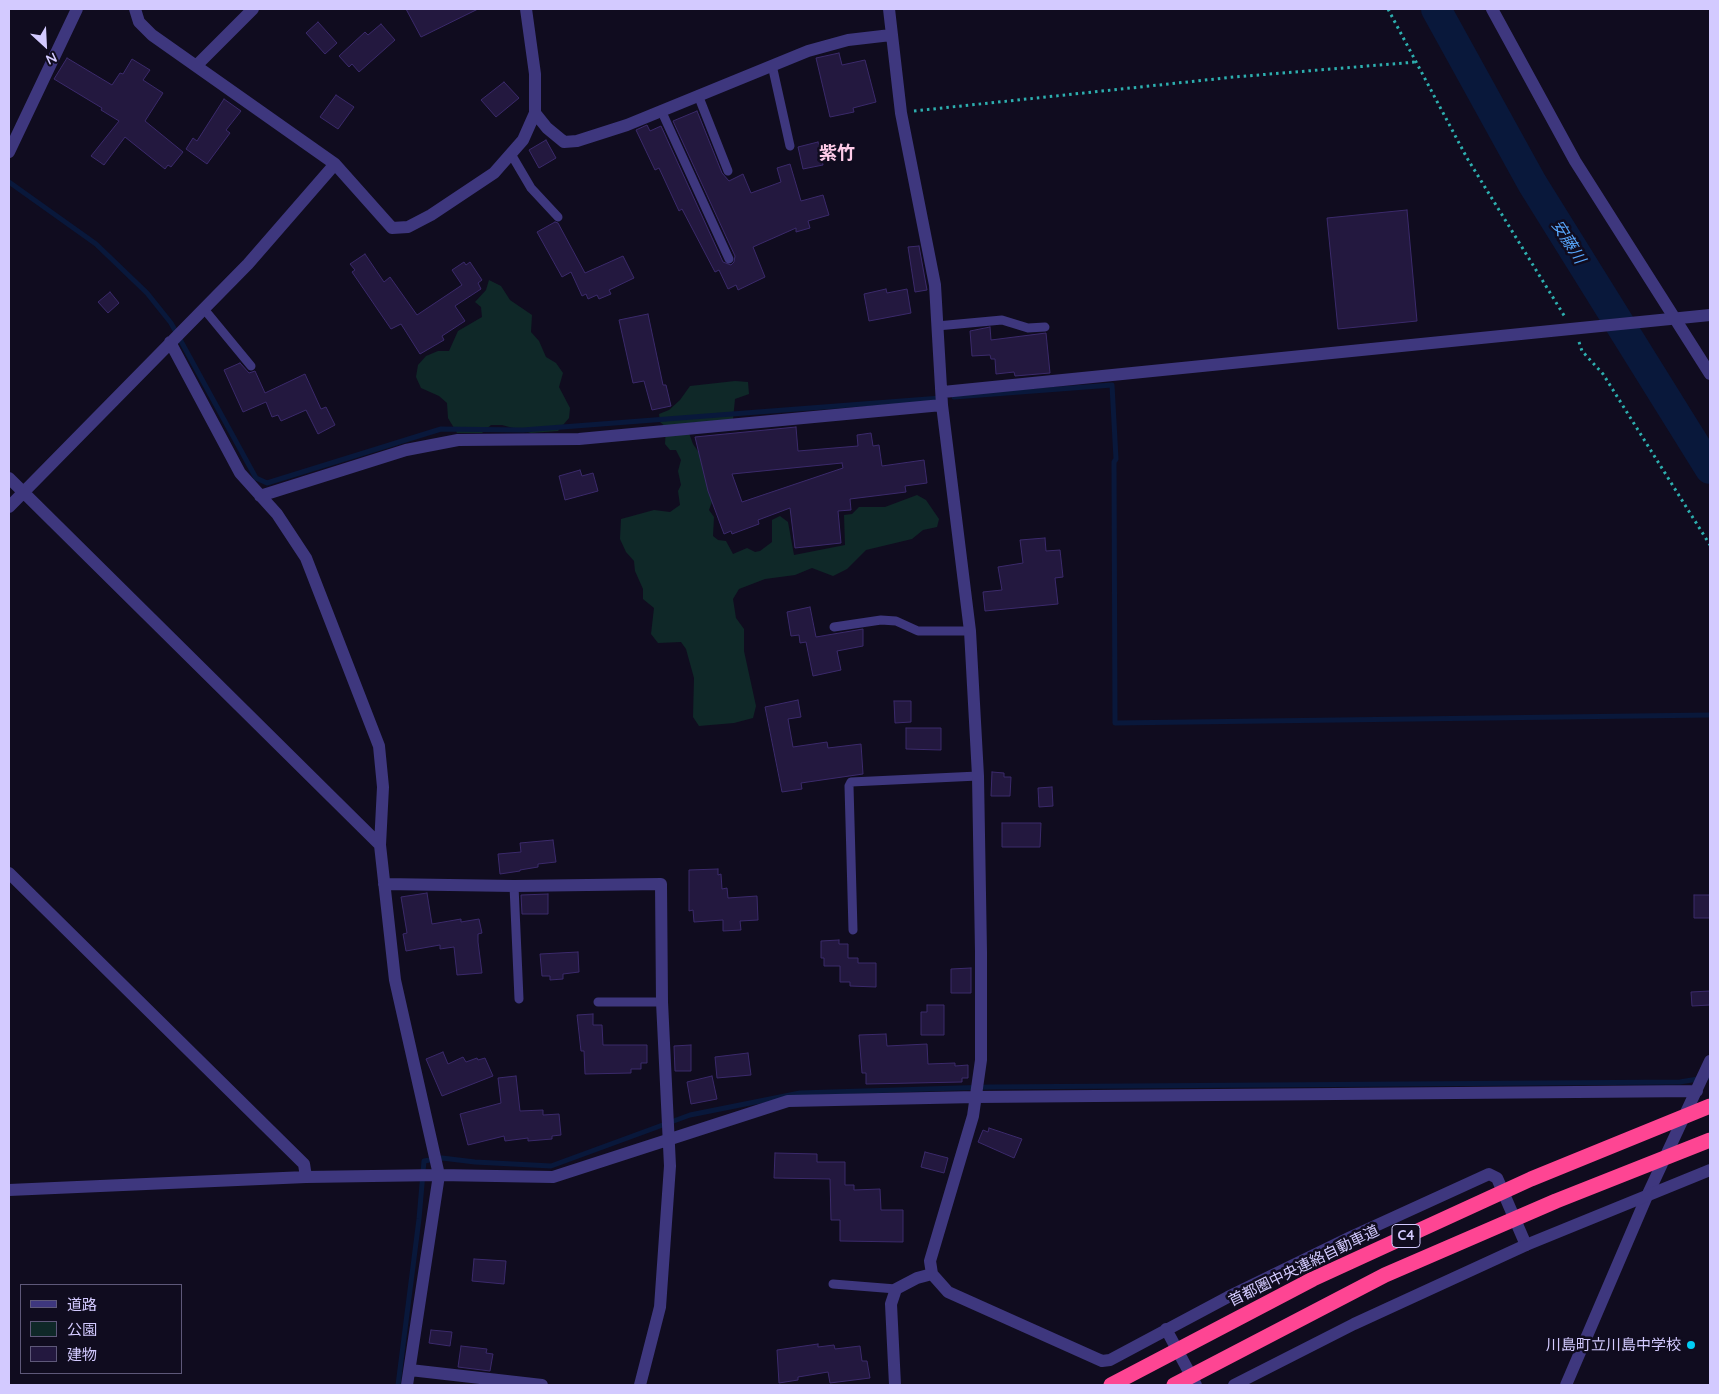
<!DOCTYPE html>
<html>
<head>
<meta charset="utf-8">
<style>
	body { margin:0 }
	#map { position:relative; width:1719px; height:1394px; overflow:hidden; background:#100c1f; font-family:Quicksand,"Noto Sans JP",sans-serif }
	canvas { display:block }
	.frame { position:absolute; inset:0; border:10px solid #d3caff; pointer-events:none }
	.legend { position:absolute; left:20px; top:1284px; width:162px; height:90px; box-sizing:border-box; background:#100c1f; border:1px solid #5e5879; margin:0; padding:6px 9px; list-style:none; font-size:15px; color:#d3caff }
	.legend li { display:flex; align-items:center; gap:10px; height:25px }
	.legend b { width:25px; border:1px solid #5e5879 }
	.north { position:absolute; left:20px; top:20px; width:50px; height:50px; -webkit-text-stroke:4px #100c1f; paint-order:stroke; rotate:155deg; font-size:14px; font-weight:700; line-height:20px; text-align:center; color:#d3caff }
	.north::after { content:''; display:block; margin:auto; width:18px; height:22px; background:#d3caff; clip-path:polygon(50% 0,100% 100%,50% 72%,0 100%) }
</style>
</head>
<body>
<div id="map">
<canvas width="1719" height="1394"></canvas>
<div class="frame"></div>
<ul class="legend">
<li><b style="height:6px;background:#3e377e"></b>道路</li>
<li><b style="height:14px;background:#0f2828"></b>公園</li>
<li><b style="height:14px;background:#23183f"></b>建物</li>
</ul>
<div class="north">N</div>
</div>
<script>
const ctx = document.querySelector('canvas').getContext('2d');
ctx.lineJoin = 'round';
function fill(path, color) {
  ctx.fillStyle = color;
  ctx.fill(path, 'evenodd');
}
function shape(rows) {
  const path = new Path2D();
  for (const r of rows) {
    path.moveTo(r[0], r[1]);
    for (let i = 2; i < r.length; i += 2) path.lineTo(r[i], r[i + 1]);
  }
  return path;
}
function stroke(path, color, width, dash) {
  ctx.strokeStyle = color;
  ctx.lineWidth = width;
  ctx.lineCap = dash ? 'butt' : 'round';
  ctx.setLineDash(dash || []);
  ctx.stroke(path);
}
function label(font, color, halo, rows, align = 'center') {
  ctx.font = font + ' Quicksand,"Noto Sans JP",sans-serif';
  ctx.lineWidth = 5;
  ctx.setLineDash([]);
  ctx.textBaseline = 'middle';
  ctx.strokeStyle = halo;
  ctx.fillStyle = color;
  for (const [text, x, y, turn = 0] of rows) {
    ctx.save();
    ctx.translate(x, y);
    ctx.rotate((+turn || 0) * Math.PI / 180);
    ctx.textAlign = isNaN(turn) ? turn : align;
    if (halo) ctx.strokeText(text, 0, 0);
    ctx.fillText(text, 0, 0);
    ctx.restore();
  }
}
fill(shape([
	[489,280,501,286,510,300,532,315,531,332,539,341,546,357,556,363,563,373,559,387,570,408,569,418,558,431,531,433,502,425,491,425,482,433,457,433,448,418,447,403,439,396,421,388,416,377,418,365,426,356,438,351,449,351,458,331,482,317,481,307,475,302,486,290],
	[735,381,748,382,749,394,735,399,733,419,709,424,696,422,686,425,693,444,704,460,713,499,709,510,714,517,713,536,718,540,726,541,733,554,747,548,755,552,760,551,772,542,772,520,780,516,788,522,794,555,845,545,844,515,852,514,859,507,885,507,917,495,926,500,939,519,937,527,923,530,912,539,866,550,847,569,833,576,812,568,795,575,765,579,739,589,733,599,736,618,744,629,744,651,756,706,753,718,734,723,699,726,693,717,694,678,686,649,681,642,658,643,651,634,654,608,643,599,643,589,635,571,634,561,626,552,620,539,621,519,654,510,670,512,680,505,678,491,681,485,678,471,681,460,676,450,670,450,665,444,666,427,660,422,659,414,669,410,680,400,690,386]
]), '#0f2828');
stroke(shape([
	[9,182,96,244,147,293,171,323,256,478,267,483,441,429,523,430,941,398],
	[954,397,1112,385,1116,459,1114,462,1115,723,1710,715],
	[398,1385,419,1219,424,1161,442,1158,475,1162,551,1166,690,1115,800,1093,990,1087,1680,1082,1710,1077]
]), '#09183b', 5);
stroke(shape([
	[1436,9,1532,183,1710,469]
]), '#09183b', 30);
const building = shape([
	[406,9,478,9,421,37,406,9],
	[318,22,337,43,325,54,306,33,318,22],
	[381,24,395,40,359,72,352,64,349,67,339,56,365,32,368,35,381,24],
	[839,53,842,65,865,60,876,102,853,108,854,112,830,117,816,58,839,53],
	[67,58,112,85,120,73,123,74,132,59,150,70,143,80,163,93,145,121,183,152,171,167,168,165,165,169,125,137,104,165,91,156,119,121,101,110,102,108,54,79,67,58],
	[504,82,519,98,496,117,481,100,504,82],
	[336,95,354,107,338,129,320,117,336,95],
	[224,99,241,111,226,130,230,133,207,164,186,149,193,138,197,141,224,99],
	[697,111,722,173,729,181,743,174,751,193,781,182,777,168,790,164,801,201,823,195,829,215,808,221,810,228,796,232,796,228,753,247,765,277,738,290,736,285,728,289,719,270,715,272,682,209,679,211,659,168,655,170,636,130,647,125,650,131,661,126,723,262,731,265,734,262,735,256,673,121,697,111],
	[546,140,556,158,539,168,529,150,546,140],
	[818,142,823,165,803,169,798,147,818,142],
	[1407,210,1417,321,1338,329,1327,218,1407,210],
	[555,222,558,223,585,273,623,256,634,278,609,290,611,294,599,299,597,295,588,299,586,294,582,296,571,272,562,277,537,232,555,222],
	[919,246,927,290,915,292,908,247,919,246],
	[365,254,384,282,390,277,417,315,462,285,452,270,464,262,466,265,470,262,482,280,478,283,481,289,455,306,465,321,442,336,444,340,420,354,401,324,391,329,352,272,355,270,350,264,365,254],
	[886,289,887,293,907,289,911,313,869,321,864,294,886,289],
	[110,292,119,303,108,313,98,302,110,292],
	[648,314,663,385,666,385,671,406,652,410,644,381,633,383,619,320,648,314],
	[990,327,991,340,1046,333,1050,373,1015,376,1014,372,996,374,995,359,991,359,990,355,972,356,970,331,990,327],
	[240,363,249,373,255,371,265,393,305,374,321,409,326,407,335,425,318,434,306,410,281,421,278,415,272,417,266,402,243,412,224,370,240,363],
	[796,427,798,451,858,446,857,435,871,433,873,446,879,445,882,466,924,460,927,483,905,486,906,492,850,499,851,510,838,511,841,543,795,548,790,508,758,520,759,524,732,534,731,531,724,534,708,491,695,437,796,427],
	[842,463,843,468,742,502,732,474,842,463],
	[580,470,582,476,593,473,598,491,565,500,559,476,580,470],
	[1045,538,1046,551,1060,550,1063,577,1055,578,1058,604,985,611,983,592,1002,590,998,567,1023,563,1020,540,1045,538],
	[810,607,816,637,863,629,863,646,837,651,841,670,813,676,806,642,800,643,799,635,791,636,787,612,810,607],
	[798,700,801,717,788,719,793,747,827,742,828,748,861,744,863,774,801,783,802,789,782,792,765,707,798,700],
	[894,701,911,701,911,722,895,723,894,701],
	[906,728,941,728,941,750,906,749,906,728],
	[992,772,1004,773,1004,777,1011,777,1010,796,991,796,992,772],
	[1052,787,1053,806,1039,807,1038,788,1052,787],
	[1002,823,1041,823,1040,847,1002,847,1002,823],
	[553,840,556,862,538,864,538,867,520,870,520,871,500,874,498,854,521,852,520,843,553,840],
	[718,869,718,875,721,874,722,889,727,888,728,898,757,896,758,920,740,921,741,930,723,931,723,920,694,922,693,910,689,911,689,870,718,869],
	[427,893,432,924,461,919,461,922,479,919,482,933,478,934,478,942,482,973,457,975,454,947,440,949,440,945,406,951,403,934,407,933,401,897,427,893],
	[548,894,548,914,522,914,521,895,548,894],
	[1694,895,1710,895,1710,918,1694,918,1694,895],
	[839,940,839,944,848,944,848,958,858,958,858,963,876,963,876,987,850,986,850,982,840,982,840,966,824,966,824,958,821,958,821,941,839,940],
	[578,952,579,972,563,974,563,979,550,980,550,976,542,976,540,954,578,952],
	[971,968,971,993,951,993,951,969,971,968],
	[1710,991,1710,1005,1692,1006,1691,992,1710,991],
	[927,1005,944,1005,944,1035,921,1035,921,1012,927,1012,927,1005],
	[593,1014,593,1025,602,1025,603,1045,647,1045,647,1063,641,1063,641,1069,631,1069,631,1073,585,1074,584,1051,581,1051,577,1015,593,1014],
	[886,1034,887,1046,927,1044,928,1064,955,1063,955,1066,968,1065,968,1078,962,1078,962,1082,866,1084,866,1073,862,1073,859,1035,886,1034],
	[691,1045,691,1071,675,1071,674,1046,691,1045],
	[443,1052,448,1064,463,1057,466,1062,477,1058,478,1060,485,1058,493,1076,442,1096,426,1059,443,1052],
	[748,1053,751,1075,717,1078,715,1057,748,1053],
	[516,1076,520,1111,543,1110,543,1115,559,1114,561,1135,552,1136,552,1139,528,1141,528,1138,505,1141,504,1136,468,1145,460,1114,501,1103,498,1078,516,1076],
	[712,1076,717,1099,691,1104,687,1082,712,1076],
	[989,1128,1022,1139,1014,1158,978,1142,983,1130,988,1132,989,1128],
	[925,1152,948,1158,944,1173,921,1167,925,1152],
	[775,1153,817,1154,817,1162,845,1162,845,1185,854,1185,854,1190,880,1189,881,1210,903,1210,903,1242,840,1241,840,1220,831,1220,830,1179,774,1178,775,1153],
	[474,1259,506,1261,504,1284,472,1281,474,1259],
	[431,1330,452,1332,450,1346,429,1343,431,1330],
	[818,1344,818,1347,834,1345,835,1349,860,1346,862,1361,867,1361,870,1378,830,1383,828,1372,798,1377,798,1380,779,1383,777,1350,818,1344],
	[461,1346,487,1349,486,1353,493,1354,490,1371,458,1367,461,1346]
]);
fill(building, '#23183f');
stroke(building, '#3b2a6b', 1);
stroke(shape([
	[1388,9,1467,158,1565,317],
	[914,111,1234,77,1416,62],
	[1579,342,1582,351,1603,374,1710,545]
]), '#2dafaf', 3, [2.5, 4]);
stroke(shape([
	[772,65,790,146],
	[698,95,728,171],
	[661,110,729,259],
	[511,154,531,188,558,217],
	[204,309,251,366],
	[937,326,1002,320,1028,328,1045,327],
	[834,627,881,620,896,621,918,631,970,631],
	[514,886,519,999],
	[853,930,849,786,851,782,978,776],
	[598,1002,662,1002],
	[833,1284,896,1289]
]), '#3e377e', 9);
stroke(shape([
	[135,9,139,22,152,35,335,164,392,228,408,227,431,215,494,173,523,140,535,113,535,74,526,9],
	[889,9,901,113,935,285,942,405,970,631,978,776,981,952,981,1060,973,1116,930,1261,932,1274],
	[196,66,253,9],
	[535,113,547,128,564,142,577,141,627,125,808,51,848,40,891,35],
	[9,152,77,9],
	[170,342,240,473,277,514,306,558,379,746,383,787,380,845,395,980,439,1175,407,1385],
	[943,392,1710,315],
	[9,478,380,845],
	[260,496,406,450,458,440,579,439,942,405],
	[9,507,248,264,335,164],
	[9,873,304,1164,306,1177],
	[384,884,514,886,661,884,662,1002,670,1166,660,1307,640,1385],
	[9,1190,306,1177,439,1175,553,1177,788,1101,976,1097,1697,1091],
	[1166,1329,1196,1385],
	[410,1370,542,1385],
	[895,1385,891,1304,896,1289,917,1278,932,1274,948,1292,1102,1361,1110,1360,1228,1297,1351,1237,1489,1174,1497,1178,1526,1245],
	[1566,1385,1647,1196,1710,1061]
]), '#3e377e', 12);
stroke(shape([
	[1492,9,1575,161,1710,374],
	[1234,1385,1354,1324,1526,1245,1710,1170]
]), '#3e377e', 12);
stroke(shape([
	[1111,1385,1313,1279,1531,1179,1710,1106],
	[1174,1385,1385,1275,1556,1201,1710,1140]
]), '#fe4593', 15);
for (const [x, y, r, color] of [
	[1691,1345,5,"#01cdf4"]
]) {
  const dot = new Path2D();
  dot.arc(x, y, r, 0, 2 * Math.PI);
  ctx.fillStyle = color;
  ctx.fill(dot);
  stroke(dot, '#100c1f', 2);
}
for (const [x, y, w] of [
	[1406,1236,28]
]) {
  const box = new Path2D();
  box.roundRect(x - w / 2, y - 11.5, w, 23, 4);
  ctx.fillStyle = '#100c1f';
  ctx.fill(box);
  stroke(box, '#d3caff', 1);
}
label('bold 14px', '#d3caff', null, [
	["C4",1406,1236]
]);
label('15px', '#d3caff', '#100c1f', [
	["首都圏中央連絡自動車道",1304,1266,-26]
]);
label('15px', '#d3caff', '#100c1f', [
	["川島町立川島中学校",1681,1345]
], 'right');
label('italic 16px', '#58a8fe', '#100c1f', [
	["安藤川",1568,242,58]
]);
label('bold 18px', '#ffcce9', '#100c1f', [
	["紫竹",837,154]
]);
</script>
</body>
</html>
